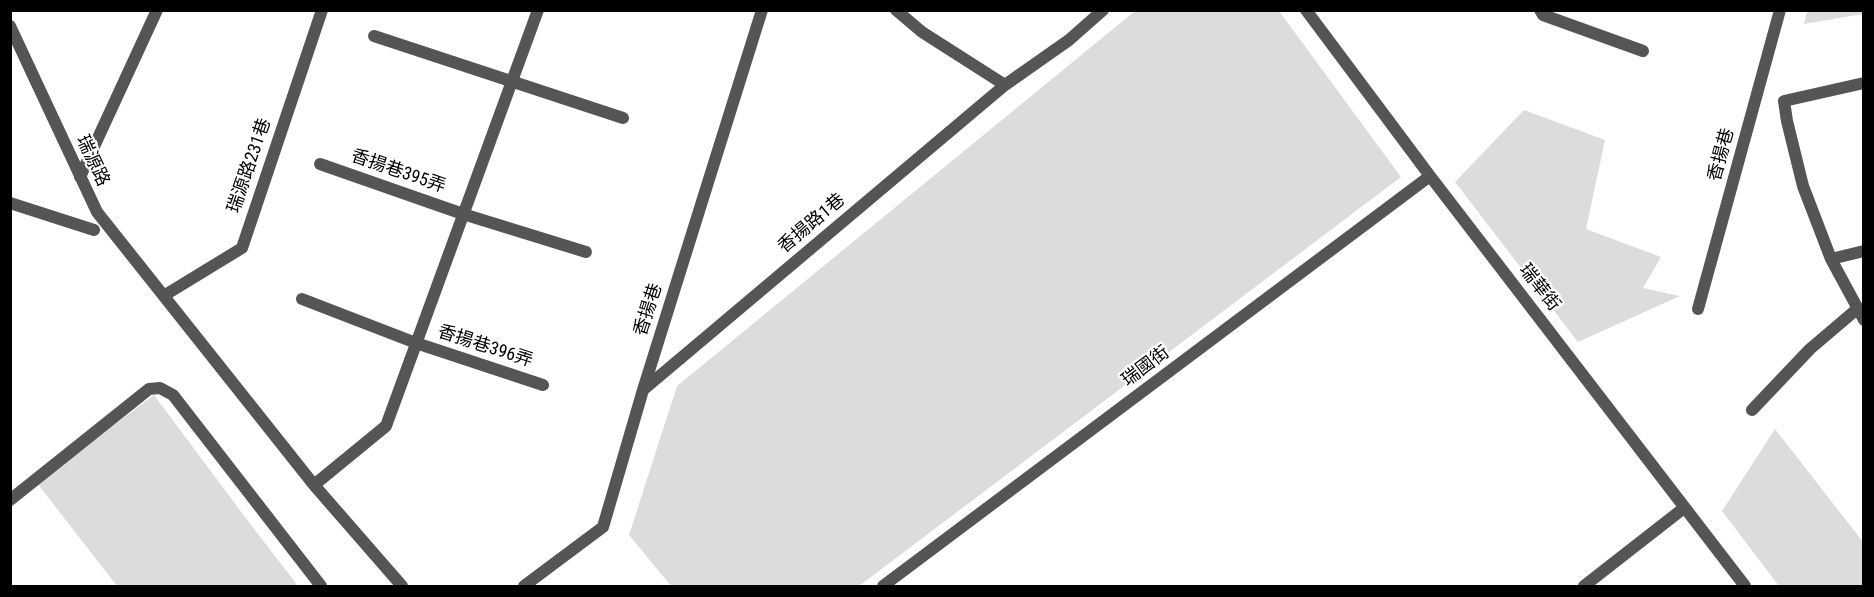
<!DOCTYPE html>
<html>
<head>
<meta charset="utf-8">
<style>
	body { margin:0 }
	#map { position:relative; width:1874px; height:597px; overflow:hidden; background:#fff; font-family:"Roboto Condensed",sans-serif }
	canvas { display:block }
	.frame { position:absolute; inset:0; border:12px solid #000; pointer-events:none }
</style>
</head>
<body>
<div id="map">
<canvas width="1874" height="597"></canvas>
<div class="frame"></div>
</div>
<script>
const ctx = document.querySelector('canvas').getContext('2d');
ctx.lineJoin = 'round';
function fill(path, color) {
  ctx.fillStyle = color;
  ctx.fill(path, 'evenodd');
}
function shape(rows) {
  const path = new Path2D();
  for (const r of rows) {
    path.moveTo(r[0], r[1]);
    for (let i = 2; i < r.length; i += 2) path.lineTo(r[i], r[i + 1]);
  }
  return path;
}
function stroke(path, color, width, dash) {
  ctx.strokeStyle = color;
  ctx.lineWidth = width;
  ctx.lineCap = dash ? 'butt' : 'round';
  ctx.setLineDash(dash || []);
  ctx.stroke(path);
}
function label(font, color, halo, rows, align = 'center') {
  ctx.font = font + ' "Roboto Condensed","Noto Sans TC",sans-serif';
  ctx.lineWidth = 4.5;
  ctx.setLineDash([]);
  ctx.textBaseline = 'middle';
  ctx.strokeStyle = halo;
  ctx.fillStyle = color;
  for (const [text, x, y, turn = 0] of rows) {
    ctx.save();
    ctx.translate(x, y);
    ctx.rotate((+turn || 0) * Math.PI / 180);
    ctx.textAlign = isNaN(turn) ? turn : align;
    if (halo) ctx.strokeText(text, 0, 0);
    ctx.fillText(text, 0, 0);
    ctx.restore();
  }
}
fill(shape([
	[1135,11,1279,11,1401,177,859,586,671,586,629,535,677,386],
	[1807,11,1863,11,1863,14,1804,24],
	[1524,110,1605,140,1586,229,1661,257,1643,288,1680,296,1578,342,1455,182],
	[154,395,251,525,298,586,117,586,37,483],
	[1775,429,1863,542,1863,586,1779,586,1722,511]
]), '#dcdcdc');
stroke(shape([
	[10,500,149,389,160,388,173,395,321,586]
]), '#555', 12);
stroke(shape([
	[896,10,922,32,1005,85,1069,40,1103,10],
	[1306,10,1430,176,1745,586],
	[1540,10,1543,15,1643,51],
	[10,26,97,212,314,485,402,586],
	[374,36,623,118],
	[1864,83,1784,101,1787,121,1803,186,1831,259,1864,320],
	[320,164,463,214,586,252],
	[80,177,157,10],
	[10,203,94,230],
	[1831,259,1864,251],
	[165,295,242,248,322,10],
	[302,299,416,343,543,385],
	[1698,309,1780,10],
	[643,390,1005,85],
	[1752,410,1810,349,1857,309],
	[314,485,386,426,538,10],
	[524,586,603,527,643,390,762,10],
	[883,586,1430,176],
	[1584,586,1684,508]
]), '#555', 12);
label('18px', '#000', '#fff', [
	["香揚巷",1722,155,-75],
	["瑞源路",92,161,65],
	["瑞源路231巷",250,166,-71],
	["香揚巷395弄",398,172,19],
	["香揚路1巷",812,224,-40],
	["瑞華街",1539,288,52],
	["香揚巷",649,310,-72],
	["香揚巷396弄",485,347,18],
	["瑞國街",1146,367,-37]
]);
</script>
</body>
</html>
